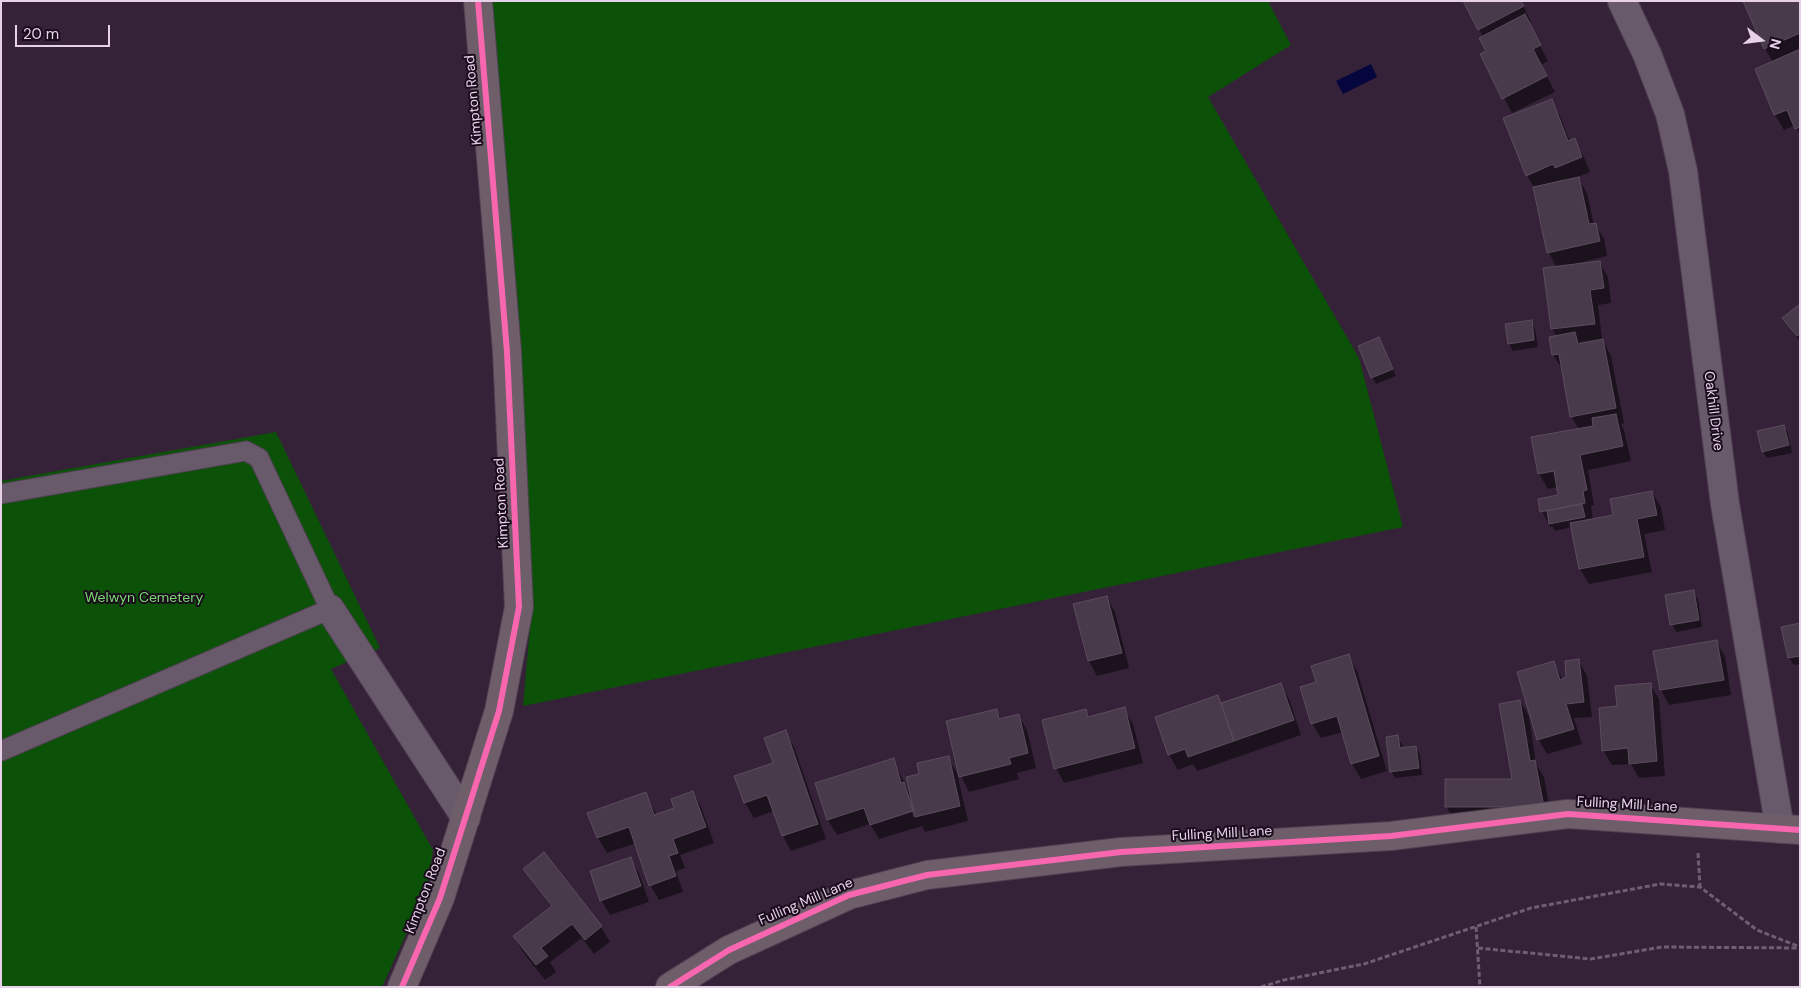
<!DOCTYPE html>
<html>
<head>
<meta charset="utf-8">
<style>
	body { margin:0 }
	#map { position:relative; width:1801px; height:988px; overflow:hidden; background:#352238; font-family:"DM Sans",sans-serif }
	canvas { display:block }
	.frame { position:absolute; inset:0; border:2px solid #e6d1e9; pointer-events:none }
	.north { position:absolute; left:1736px; top:15px; width:50px; height:50px; -webkit-text-stroke:4px #1a0c1c; paint-order:stroke; rotate:105deg; font-size:14px; font-weight:700; line-height:20px; text-align:center; color:#e6d1e9 }
	.north::after { content:''; display:block; margin:auto; width:18px; height:22px; background:#e6d1e9; clip-path:polygon(50% 0,100% 100%,50% 72%,0 100%) }
	.scale { position:absolute; left:15px; top:25px; width:95px; height:22px; box-sizing:border-box; border:2px solid #e6d1e9; border-top:0; padding-left:6px; font-size:15px; line-height:18px; white-space:nowrap; color:#e6d1e9; -webkit-text-stroke:4px #1a0c1c; paint-order:stroke }
</style>
</head>
<body>
<div id="map">
<canvas width="1801" height="988"></canvas>
<div class="frame"></div>
<div class="north">N</div>
<div class="scale">20 m</div>
</div>
<script>
const ctx = document.querySelector('canvas').getContext('2d');
ctx.lineJoin = 'round';
function fill(path, color) {
  ctx.fillStyle = color;
  ctx.fill(path, 'evenodd');
}
function shape(rows) {
  const path = new Path2D();
  for (const r of rows) {
    path.moveTo(r[0], r[1]);
    for (let i = 2; i < r.length; i += 2) path.lineTo(r[i], r[i + 1]);
  }
  return path;
}
function stroke(path, color, width, dash) {
  ctx.strokeStyle = color;
  ctx.lineWidth = width;
  ctx.lineCap = dash ? 'butt' : 'round';
  ctx.setLineDash(dash || []);
  ctx.stroke(path);
}
function label(font, color, halo, rows, align = 'center') {
  ctx.font = font + ' "DM Sans",sans-serif';
  ctx.lineWidth = 4;
  ctx.setLineDash([]);
  ctx.textBaseline = 'middle';
  ctx.strokeStyle = halo;
  ctx.fillStyle = color;
  for (const [text, x, y, turn = 0] of rows) {
    ctx.save();
    ctx.translate(x, y);
    ctx.rotate((+turn || 0) * Math.PI / 180);
    ctx.textAlign = isNaN(turn) ? turn : align;
    if (halo) ctx.strokeText(text, 0, 0);
    ctx.fillText(text, 0, 0);
    ctx.restore();
  }
}
fill(shape([
	[486,1,1268,1,1291,45,1208,97,1359,358,1403,527,523,706,531,616],
	[276,432,380,648,331,669,433,850,427,888,382,987,1,987,1,481]
]), '#0b5208');
fill(shape([
	[1371,64,1377,77,1343,94,1336,81]
]), '#05063d');
fill(shape([
	[1521,1,1531,22,1528,23,1548,61,1541,65,1555,92,1512,113,1481,55,1488,52,1483,37,1479,29],
	[1745,1,1800,1,1800,52,1798,53,1800,55,1800,135,1795,125,1784,130,1775,115,1756,70,1773,62,1765,49],
	[1551,101,1560,116,1570,142,1574,140,1583,155,1590,172,1577,177,1587,193,1594,225,1595,224,1604,239,1607,256,1579,263,1579,265,1599,262,1608,277,1611,303,1598,305,1602,339,1579,342,1581,345,1603,341,1611,356,1624,423,1621,424,1624,430,1631,461,1588,470,1594,505,1591,506,1593,520,1614,516,1652,492,1661,507,1665,530,1644,534,1652,572,1589,584,1580,569,1572,527,1555,531,1552,526,1550,527,1542,511,1560,496,1558,487,1548,489,1539,474,1579,429,1571,416,1563,370,1553,355,1557,337,1552,329,1544,270,1557,268,1549,253,1535,190,1527,175],
	[1563,179,1564,181,1554,184,1554,182],
	[1800,306,1800,342,1784,318],
	[1531,322,1535,329,1538,347,1513,351,1509,344],
	[1379,338,1396,376,1376,384,1372,377],
	[1784,426,1788,433,1792,453,1767,458,1763,451],
	[1693,592,1698,599,1702,627,1676,632,1672,624],
	[1107,597,1115,612,1129,668,1097,676,1089,661,1074,605],
	[1800,624,1800,664,1794,665,1789,658],
	[1716,641,1725,656,1731,695,1669,705,1661,690],
	[1348,656,1357,671,1387,771,1361,779,1352,764,1343,732,1321,738,1312,723,1317,683],
	[1579,661,1587,676,1592,717,1574,718,1582,744,1547,754,1538,739,1553,662,1563,680,1568,678],
	[1280,684,1289,699,1301,735,1197,771,1193,764,1178,770,1169,755,1156,718,1218,697,1222,704],
	[1650,684,1659,699,1665,776,1639,778,1631,764,1612,765,1603,750,1618,707],
	[1520,701,1529,716,1536,764,1544,777,1552,821,1455,821,1446,806,1513,780],
	[1124,709,1133,724,1143,763,1064,783,1056,768,1086,711,1090,718],
	[996,710,1001,719,1018,715,1027,730,1036,768,1017,773,1019,779,969,792,961,776],
	[785,732,794,747,826,839,791,851,783,836,774,811,754,818,745,803,736,777,774,764],
	[1397,737,1402,744,1402,749,1416,748,1420,755,1422,775,1395,778,1391,771],
	[948,758,957,773,968,821,925,832,922,826,879,839,870,824,837,835,828,820,893,760,912,798,921,775],
	[905,791,909,794,916,817,913,817],
	[693,792,701,807,714,843,680,855,685,868,676,871,683,892,659,900,650,885,636,843,607,853,598,838,589,814,645,794,657,816,676,809],
	[544,854,601,927,610,942,594,954,582,938,550,962,556,972,545,980,523,952,514,937,552,907,534,884,525,869],
	[630,858,639,873,649,902,610,915,601,900]
]), '#0007');
const building = shape([
	[1463,1,1521,1,1524,6,1478,30,1463,1],
	[1743,1,1800,1,1800,33,1764,49,1743,1],
	[1525,14,1541,45,1533,49,1547,76,1502,99,1480,54,1486,51,1479,38,1525,14],
	[1798,50,1800,53,1800,127,1795,129,1787,110,1774,115,1755,69,1798,50],
	[1552,99,1568,141,1575,138,1582,157,1555,168,1553,164,1526,176,1503,118,1552,99],
	[1579,177,1589,224,1596,223,1600,241,1547,253,1533,187,1579,177],
	[1600,261,1604,288,1590,290,1595,324,1551,329,1543,268,1600,261],
	[1800,304,1800,334,1797,336,1782,318,1800,304],
	[1532,320,1534,340,1508,344,1505,324,1532,320],
	[1575,332,1578,344,1603,339,1616,408,1570,417,1559,354,1552,355,1549,337,1575,332],
	[1379,337,1393,369,1371,378,1358,346,1379,337],
	[1616,414,1623,446,1580,455,1587,490,1583,491,1585,503,1540,512,1538,499,1558,495,1554,471,1538,474,1531,437,1593,426,1592,418,1616,414],
	[1784,425,1789,445,1762,452,1757,431,1784,425],
	[1652,491,1657,515,1637,519,1644,557,1579,569,1570,523,1613,515,1610,499,1652,491],
	[1582,504,1585,517,1549,524,1547,511,1582,504],
	[1694,590,1699,620,1670,625,1665,595,1694,590],
	[1107,596,1122,653,1088,661,1073,604,1107,596],
	[1800,623,1800,656,1788,658,1781,627,1800,623],
	[1717,640,1724,680,1660,690,1653,651,1717,640],
	[1349,654,1379,756,1351,764,1337,716,1311,724,1300,687,1316,682,1311,666,1349,654],
	[1579,659,1584,702,1566,704,1574,729,1537,740,1517,672,1554,661,1560,680,1566,677,1565,661,1579,659],
	[1281,683,1294,720,1234,741,1221,703,1281,683],
	[1651,683,1657,761,1629,764,1628,748,1602,751,1599,708,1617,706,1615,686,1651,683],
	[1218,695,1234,741,1188,757,1185,749,1168,755,1155,717,1218,695],
	[1520,700,1530,761,1535,760,1544,807,1445,807,1445,779,1512,779,1499,704,1520,700],
	[1125,707,1135,748,1054,769,1042,720,1086,709,1088,717,1125,707],
	[997,709,999,719,1019,714,1028,753,1009,758,1011,764,959,777,946,721,997,709],
	[786,730,818,824,782,836,767,795,744,803,734,776,773,763,764,738,786,730],
	[1398,735,1400,748,1416,746,1419,768,1390,772,1386,737,1398,735],
	[949,756,960,806,915,817,906,777,919,774,917,763,949,756],
	[894,758,901,783,904,782,913,811,870,825,864,808,827,820,815,783,894,758],
	[693,791,706,827,673,839,678,853,669,856,676,876,649,886,629,827,597,838,587,813,646,792,654,815,674,808,671,799,693,791],
	[544,852,602,926,585,940,572,924,541,948,548,956,536,965,513,936,552,906,523,869,544,852],
	[631,857,641,886,600,901,590,871,631,857]
]);
fill(building, '#48394b');
stroke(building, '#5c4d5e', 1);
const lane = shape([
	[1,494,246,451,259,458,330,609,1,751]
]);
const street = shape([
	[1622,1,1647,54,1670,114,1683,171,1725,504,1780,829],
	[330,609,466,818]
]);
const secondary = shape([
	[402,987,440,898,499,711,519,607,507,352,478,1],
	[670,987,729,950,849,895,927,875,1121,852,1391,836,1568,814,1800,830]
]);
stroke(lane, '#504052', 21);
stroke(street, '#504052', 30);
stroke(secondary, '#504052', 30);
stroke(shape([
	[1698,853,1700,887],
	[1476,927,1480,987],
	[1478,948,1591,959,1662,947,1799,948],
	[1261,987,1284,980,1364,964,1531,908,1660,884,1700,887,1757,930,1800,947]
]), '#6d5f6f', 3, [5, 2.5]);
stroke(lane, '#68596b', 19);
stroke(street, '#68596b', 28);
stroke(secondary, '#6d5e6a', 28);
stroke(shape([
	[402,987,440,898,499,711,519,607,507,352,478,1],
	[670,987,729,950,849,895,927,875,1121,852,1391,836,1568,814,1800,830]
]), '#f766af', 6);
label('14px', '#e6d1e9', '#1a0c1c', [
	["Kimpton Road",474,100,-95],
	["Oakhill Drive",1713,411,83],
	["Kimpton Road",502,503,-93],
	["Fulling Mill Lane",1627,805,3],
	["Fulling Mill Lane",1222,834,-3],
	["Kimpton Road",426,891,-69],
	["Fulling Mill Lane",806,902,-23]
]);
label('14px', '#7ad971', '#1a0c1c', [
	["Welwyn Cemetery",144,598]
]);
</script>
</body>
</html>
